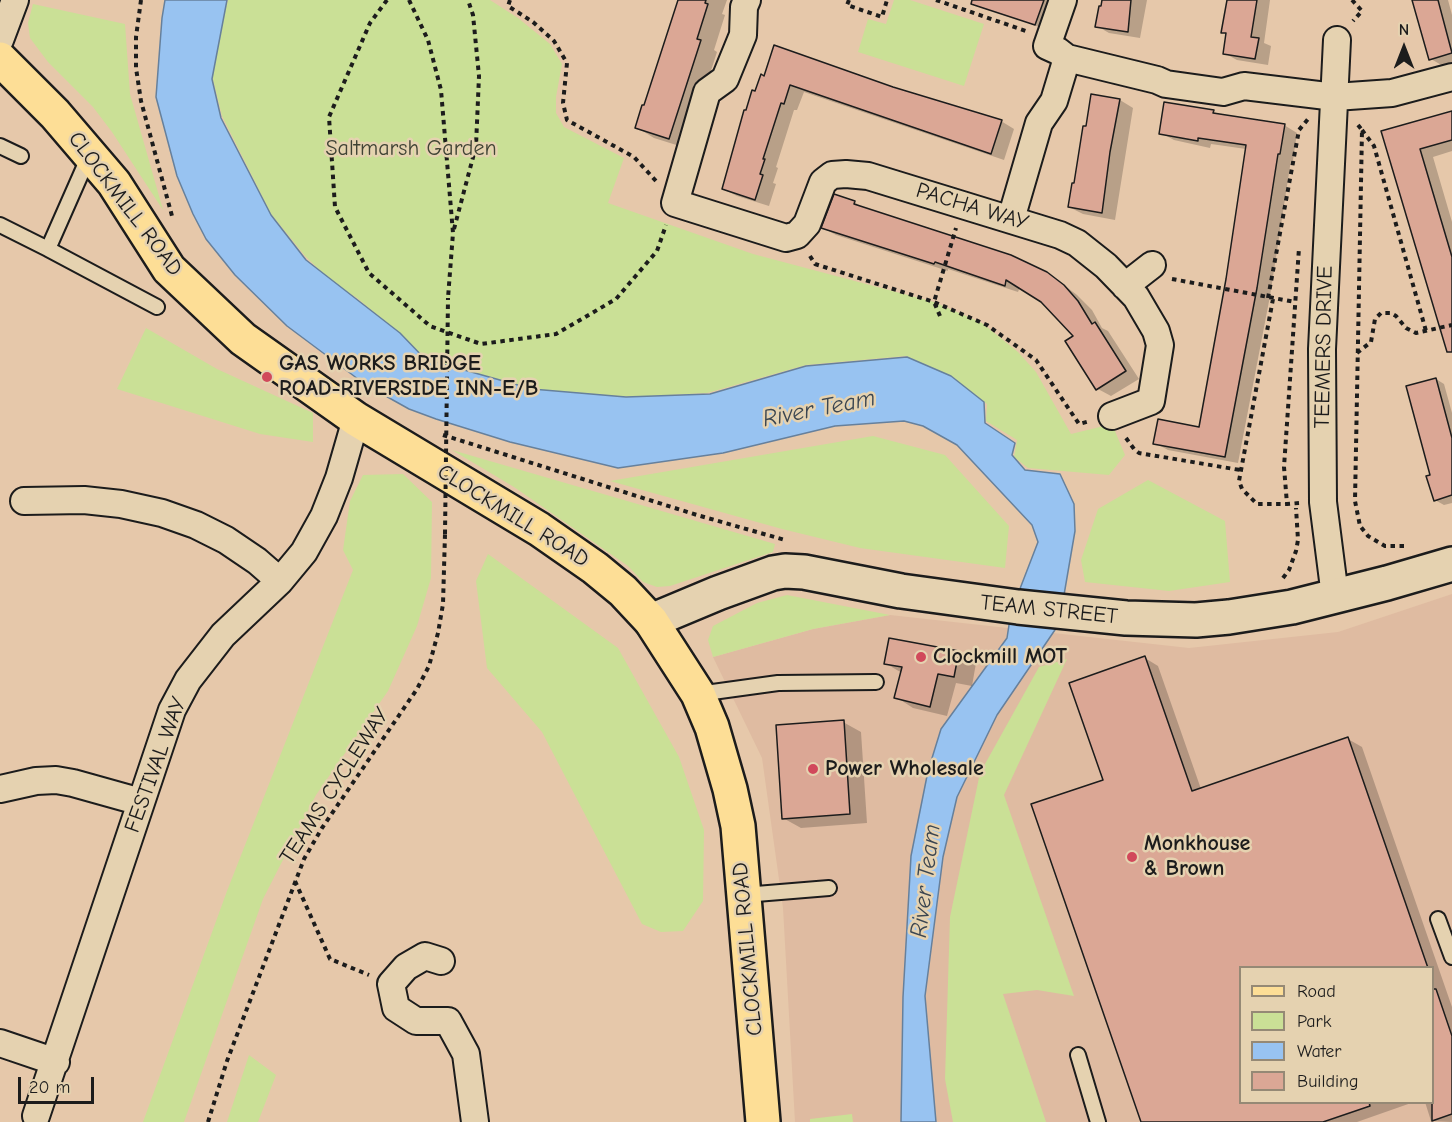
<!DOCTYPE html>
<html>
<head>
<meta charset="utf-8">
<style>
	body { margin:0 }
	#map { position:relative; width:1452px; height:1122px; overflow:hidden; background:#e6c8aa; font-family:"Comic Neue",sans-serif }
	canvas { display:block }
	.legend { position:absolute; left:1239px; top:966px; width:195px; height:138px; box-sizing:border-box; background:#e5d2b0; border:2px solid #958975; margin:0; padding:8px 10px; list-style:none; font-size:18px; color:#1c1c1c }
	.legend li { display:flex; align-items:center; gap:12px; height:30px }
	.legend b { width:30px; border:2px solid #958975 }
	.north { position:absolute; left:1374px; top:18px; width:60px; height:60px; -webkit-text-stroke:4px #e5d2b0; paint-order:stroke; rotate:0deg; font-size:16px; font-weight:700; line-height:24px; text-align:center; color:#1c1c1c }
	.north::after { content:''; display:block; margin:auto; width:21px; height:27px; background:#1c1c1c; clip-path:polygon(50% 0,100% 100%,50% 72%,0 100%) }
	.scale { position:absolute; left:18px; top:1077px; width:76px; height:27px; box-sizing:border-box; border:3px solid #1c1c1c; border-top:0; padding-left:8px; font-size:18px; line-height:21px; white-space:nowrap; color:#1c1c1c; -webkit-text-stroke:4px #e5d2b0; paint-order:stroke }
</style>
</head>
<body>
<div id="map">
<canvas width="1452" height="1122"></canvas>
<ul class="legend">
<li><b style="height:8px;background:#fdde96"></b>Road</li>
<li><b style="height:16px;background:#cae096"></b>Park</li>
<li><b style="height:16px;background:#98c3f1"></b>Water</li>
<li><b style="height:16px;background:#dba795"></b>Building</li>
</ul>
<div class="north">N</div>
<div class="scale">20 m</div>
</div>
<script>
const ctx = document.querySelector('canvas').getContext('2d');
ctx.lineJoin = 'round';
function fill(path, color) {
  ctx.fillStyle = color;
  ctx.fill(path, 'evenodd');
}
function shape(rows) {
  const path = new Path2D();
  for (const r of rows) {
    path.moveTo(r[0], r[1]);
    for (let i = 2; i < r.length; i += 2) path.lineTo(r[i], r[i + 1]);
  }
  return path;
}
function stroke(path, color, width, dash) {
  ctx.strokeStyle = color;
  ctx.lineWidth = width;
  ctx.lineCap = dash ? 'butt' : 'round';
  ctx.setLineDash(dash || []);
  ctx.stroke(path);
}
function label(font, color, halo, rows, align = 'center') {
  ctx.font = font + ' "Comic Neue",sans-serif';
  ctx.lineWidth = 5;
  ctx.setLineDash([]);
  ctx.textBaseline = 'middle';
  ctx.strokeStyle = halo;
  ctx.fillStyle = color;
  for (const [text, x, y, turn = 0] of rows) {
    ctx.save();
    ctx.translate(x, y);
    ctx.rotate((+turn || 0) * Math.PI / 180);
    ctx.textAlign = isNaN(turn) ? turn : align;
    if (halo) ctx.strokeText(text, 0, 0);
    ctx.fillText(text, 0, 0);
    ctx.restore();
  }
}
fill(shape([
	[1452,594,1452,1122,795,1122,783,908,762,758,713,657,813,629,890,615,1189,648,1338,632],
	[1240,968,1432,968,1432,1102,1240,1102]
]), '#dfbba1');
fill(shape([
	[228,0,490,0,518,18,550,44,562,64,556,97,556,113,564,127,624,158,608,203,753,254,934,302,982,323,1018,352,1036,372,1071,434,1112,424,1125,455,1109,475,1028,468,1014,457,1017,440,986,421,987,404,951,376,906,356,806,365,707,393,631,397,533,389,424,358,400,334,357,298,333,283,305,256,271,214,222,116,212,76,219,34],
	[894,0,910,0,984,24,964,86,858,52,868,19,886,24],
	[33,4,125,24,130,94,163,210,112,132,93,107,48,62,30,38,28,23],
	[146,328,217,369,313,413,313,442,260,434,117,389],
	[873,436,945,455,1009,526,1005,568,860,548,782,529,610,481],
	[452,450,775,544,773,552,670,586,657,587,643,582,628,566,514,487],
	[403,474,432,502,431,578,417,626,388,691,316,795,263,899,184,1122,143,1122,227,891,353,570,343,550,350,501,363,475],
	[1148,480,1225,521,1230,582,1169,591,1085,582,1081,560,1098,509],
	[488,554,618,648,679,757,704,830,703,901,683,931,661,932,642,924,542,732,487,668,476,581],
	[787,595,890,615,813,629,713,657,708,640,713,626,757,603],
	[1067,659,1004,795,1074,996,1037,990,1003,994,1046,1122,953,1122,945,1079,950,917,980,773,1039,667],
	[249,1055,276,1075,258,1122,227,1122],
	[852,1114,853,1122,810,1122,810,1119]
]), '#cae096');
const water = shape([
	[165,0,227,0,212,79,221,118,271,215,306,260,400,333,425,359,532,389,626,397,710,394,806,366,907,357,951,376,984,402,985,423,1015,443,1012,455,1025,470,1060,474,1074,504,1075,531,1059,624,997,715,957,797,943,857,925,996,936,1122,901,1122,903,997,911,856,928,771,941,729,1007,638,1011,612,1038,542,1032,525,957,445,923,426,904,421,835,426,723,453,618,468,510,442,436,419,409,409,366,385,287,326,235,275,206,239,193,214,177,176,156,97,162,18,165,0]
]);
fill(water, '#98c3f1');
stroke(water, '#66809c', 1.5);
fill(shape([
	[679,0,727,0,722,14,725,15,714,50,717,52,686,148,654,138,636,127,645,107],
	[1010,0,1054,0,1044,29,1006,14],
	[1104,0,1147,0,1140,38,1109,33,1097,26],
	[1228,0,1270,0,1264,43,1271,46,1268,65,1237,60,1224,53,1227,34,1223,32],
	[1414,0,1448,0,1452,15,1452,63,1443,66,1431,59],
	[762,76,892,88,1001,121,1014,129,1004,160,804,92,797,110,794,110,776,167,778,168,773,183,776,184,769,206,737,196,723,189,747,112],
	[1120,100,1133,108,1115,220,1083,214,1069,207,1076,185],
	[1213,111,1220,116,1284,125,1297,133,1293,160,1291,160,1270,296,1238,463,1168,450,1155,443,1200,428,1228,280,1246,149,1211,144,1210,148,1174,140,1161,133],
	[1452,113,1452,151,1433,157,1452,222,1452,326,1382,132],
	[854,202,867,210,1046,274,1060,282,1077,295,1092,310,1102,328,1108,331,1139,379,1111,396,1098,389,1075,336,1047,306,1020,287,1018,292,948,269,948,271,836,235,823,228],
	[1436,379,1444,384,1452,413,1452,503,1444,505,1435,500,1432,476],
	[890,639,959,653,976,663,972,686,956,683,947,716,913,708,896,697,902,673,885,663],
	[1145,658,1158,666,1201,789,1348,739,1362,747,1452,1007,1452,1122,1431,1121,1425,1102,1432,1102,1432,968,1240,968,1240,1102,1414,1102,1357,1122,1143,1122,1105,781],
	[843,722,861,732,867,823,801,828,783,818]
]), '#0003');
const building = shape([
	[678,0,706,0,705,3,708,4,697,39,701,40,669,139,635,128,642,105,644,105,678,0],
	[972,0,1044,0,1035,25,971,4,972,0],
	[1102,0,1131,0,1128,32,1095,27,1099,6,1101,6,1102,0],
	[1227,0,1257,0,1251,37,1259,38,1255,59,1223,54,1226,33,1221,33,1227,0],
	[1412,0,1438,0,1452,53,1429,60,1412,0],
	[774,45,893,87,1002,120,991,154,790,85,784,104,781,103,763,159,765,159,760,174,763,175,755,200,722,189,744,110,746,110,752,90,755,91,761,74,764,76,774,45],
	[1091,94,1120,99,1110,152,1102,213,1068,207,1072,183,1074,183,1083,126,1086,126,1091,94],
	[1164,102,1214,110,1213,113,1285,124,1280,154,1278,154,1257,288,1225,457,1153,444,1158,419,1199,427,1226,279,1246,145,1198,138,1198,141,1159,134,1164,102],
	[1452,111,1452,140,1420,149,1452,257,1452,352,1447,352,1381,131,1452,111],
	[834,194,855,201,854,204,1011,255,1047,272,1064,285,1078,301,1092,324,1095,322,1126,371,1096,390,1065,341,1073,336,1041,302,1006,280,1005,286,935,262,934,264,821,228,834,194],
	[1436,378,1452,438,1452,495,1434,501,1426,476,1430,475,1406,386,1436,378],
	[889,638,959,651,954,677,938,674,930,707,894,698,902,667,884,664,889,638],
	[1145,656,1192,791,1348,737,1428,968,1240,968,1240,1102,1369,1102,1370,1106,1323,1122,1141,1122,1031,804,1103,780,1069,683,1145,656],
	[844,720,850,814,782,819,776,725,844,720],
	[1432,989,1436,989,1452,1036,1452,1114,1432,1121,1432,989]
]);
fill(building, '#dba795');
stroke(building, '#1c1c1c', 1.5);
const service = shape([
	[0,146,21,156],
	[0,225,48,249,89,156],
	[48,249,157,307],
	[698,694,778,683,876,682],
	[744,895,829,888],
	[1438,919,1452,957],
	[1078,1055,1098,1122]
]);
const minor = shape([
	[747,0,744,7,743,35,725,79,707,92,675,203,786,238,797,235,807,224,823,182,832,175,846,174,868,176,1060,235,1077,243,1106,266,1136,297,1156,331,1160,345,1151,401,1112,416],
	[1063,0,1047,46,1058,51,1067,58,1157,80,1166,84,1223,92,1244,86,1335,97,1392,93,1452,77],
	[0,40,15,0],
	[1011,219,1039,123,1054,101,1067,58],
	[1125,286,1152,265],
	[24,501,84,500,121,504,162,513,196,525,226,540,257,561,280,581],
	[1335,596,1323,502,1322,349,1337,40],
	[0,789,36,781,56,780,73,783,141,802],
	[441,961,425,956,406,967,391,984,396,1008,416,1021,448,1021,466,1054,475,1122],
	[0,1043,56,1062],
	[36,1116,172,710,188,680,223,635,280,581,304,552,324,516,339,478,356,419]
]);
const tertiary = shape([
	[651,621,718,593,773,573,785,571,804,572,901,591,1018,607,1126,618,1196,620,1229,617,1292,607,1387,583,1452,564]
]);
const primary = shape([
	[0,59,55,114,114,183,169,269,243,339,356,419,539,529,595,568,623,591,651,621,698,694,712,727,730,789,738,826,763,1122]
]);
stroke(service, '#1c1c1c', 18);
stroke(minor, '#1c1c1c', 30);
stroke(tertiary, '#1c1c1c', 38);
stroke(primary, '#1c1c1c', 38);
stroke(shape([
	[141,0,136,37,136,68,141,101,172,216],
	[387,0,370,23,329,117,335,207,369,273,430,326,481,344,556,334,616,299,657,251,666,225],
	[409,0,428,40,441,90,453,233,448,298],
	[510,0,508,6,533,22,554,41,567,63,563,103,567,120,634,157,656,181],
	[849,0,847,5,882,17,887,0],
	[936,0,1026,31],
	[1352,0,1362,11,1353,21],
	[1358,125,1362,130,1355,501,1360,526,1368,536,1385,546,1404,546],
	[1362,130,1374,146,1426,331],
	[454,229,476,146,479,76,473,15,468,0],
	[810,256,815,264,934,302,987,325,1036,360,1079,424,1090,421],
	[1172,279,1295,302],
	[1268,298,1299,130,1308,119],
	[1273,299,1239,481,1242,489,1257,504,1287,504],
	[940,316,934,302,956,228],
	[1357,353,1371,342,1375,319,1381,313,1391,313,1396,316,1406,328,1416,333,1452,325],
	[443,435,697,515,785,540],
	[1126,438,1134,449,1139,453,1240,470],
	[1299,503,1287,504,1284,467,1299,248],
	[1283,578,1289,570,1296,551,1298,540,1296,508],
	[295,881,330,959,369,975],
	[208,1122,227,1061,304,859,322,828,417,689,429,666,438,633,443,604,445,534]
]), '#1c1c1c', 4, [4.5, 4.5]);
stroke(service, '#e5d2b0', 14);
stroke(minor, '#e5d2b0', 26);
stroke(tertiary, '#e5d2b0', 33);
stroke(primary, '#fdde96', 33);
stroke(shape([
	[445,534,448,298]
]), '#1c1c1c', 4, [4.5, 4.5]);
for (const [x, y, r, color] of [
	[267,377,6,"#d1495b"],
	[921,657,6,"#d1495b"],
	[813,769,6,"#d1495b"],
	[1132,857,6,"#d1495b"]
]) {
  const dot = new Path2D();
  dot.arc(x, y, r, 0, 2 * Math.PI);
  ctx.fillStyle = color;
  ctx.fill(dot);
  stroke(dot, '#e5d2b0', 2);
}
label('22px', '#3f4334', '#e5d2b0', [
	["Saltmarsh Garden",411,149]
]);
label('22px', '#1c1c1c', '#e5d2b0', [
	["CLOCKMILL ROAD",125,204,53],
	["PACHA WAY",972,207,17],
	["TEEMERS DRIVE",1324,347,-89],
	["CLOCKMILL ROAD",513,516,32],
	["TEAM STREET",1049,610,6],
	["FESTIVAL WAY",156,765,-70],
	["TEAMS CYCLEWAY",335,786,-57],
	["CLOCKMILL ROAD",748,949,-95]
]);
label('bold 22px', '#1c1c1c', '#e5d2b0', [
	["GAS WORKS BRIDGE",279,364],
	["ROAD-RIVERSIDE INN-E/B",279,389],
	["Clockmill MOT",933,657],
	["Power Wholesale",825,769],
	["Monkhouse",1144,844],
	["& Brown",1144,869]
], 'left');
label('italic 24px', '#3b4651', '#e5d2b0', [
	["River Team",819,409,-11],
	["River Team",926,881,-83]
]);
</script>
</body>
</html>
